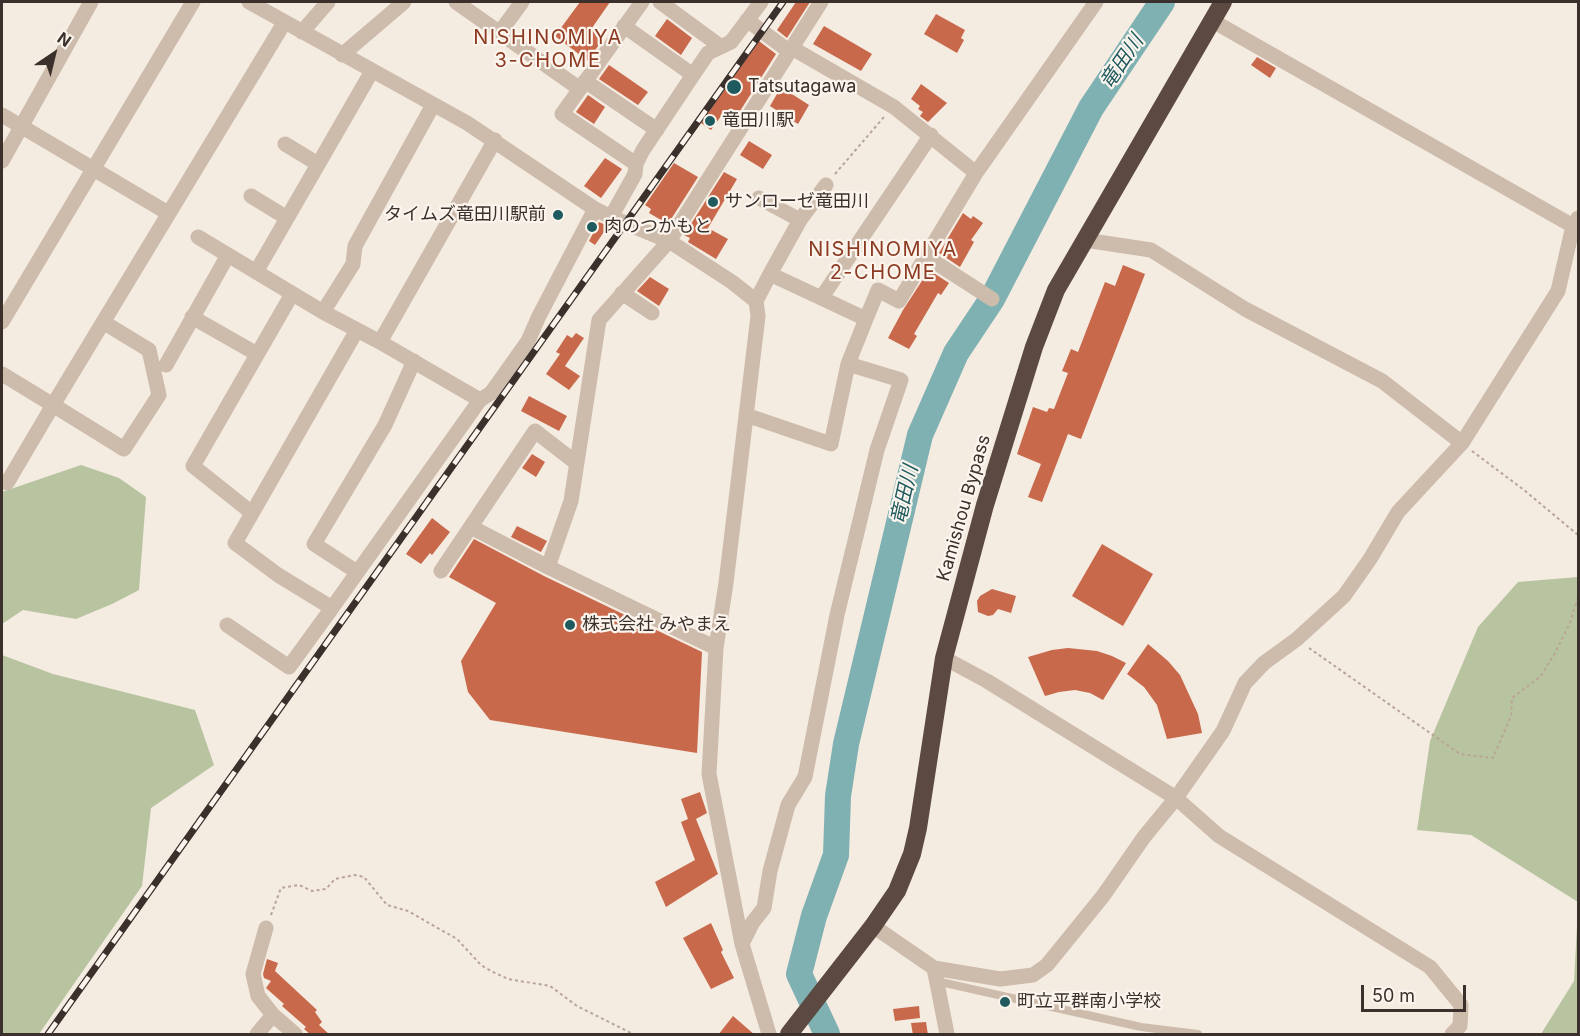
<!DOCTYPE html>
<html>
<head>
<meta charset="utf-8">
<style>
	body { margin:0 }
	#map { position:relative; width:1580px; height:1036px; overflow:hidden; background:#f4ebe1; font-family:Inter,sans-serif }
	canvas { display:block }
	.frame { position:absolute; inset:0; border:3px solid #3b302b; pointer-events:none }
	.north { position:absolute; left:24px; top:24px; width:60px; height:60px; -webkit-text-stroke:4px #fbf5ee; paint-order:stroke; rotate:35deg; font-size:16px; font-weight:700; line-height:24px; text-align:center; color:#3b302b }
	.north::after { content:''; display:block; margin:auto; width:21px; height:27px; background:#3b302b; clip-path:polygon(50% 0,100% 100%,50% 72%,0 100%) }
	.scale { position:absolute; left:1361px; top:985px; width:105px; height:27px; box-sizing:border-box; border:3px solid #3b302b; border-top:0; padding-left:8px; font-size:18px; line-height:21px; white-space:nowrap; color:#3b302b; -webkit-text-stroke:4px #fbf5ee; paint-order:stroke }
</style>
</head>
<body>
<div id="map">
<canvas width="1580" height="1036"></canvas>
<div class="frame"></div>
<div class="north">N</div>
<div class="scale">50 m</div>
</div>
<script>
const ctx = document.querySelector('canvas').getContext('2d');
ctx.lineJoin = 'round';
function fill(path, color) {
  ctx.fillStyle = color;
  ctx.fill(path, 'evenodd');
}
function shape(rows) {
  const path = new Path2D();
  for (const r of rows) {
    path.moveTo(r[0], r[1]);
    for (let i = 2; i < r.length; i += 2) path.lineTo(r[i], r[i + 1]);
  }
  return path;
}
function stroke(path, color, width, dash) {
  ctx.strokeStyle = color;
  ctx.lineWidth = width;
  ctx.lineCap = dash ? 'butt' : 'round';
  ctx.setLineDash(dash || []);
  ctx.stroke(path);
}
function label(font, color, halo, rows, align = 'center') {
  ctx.font = font + ' Inter,"Noto Sans JP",sans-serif';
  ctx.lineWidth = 4.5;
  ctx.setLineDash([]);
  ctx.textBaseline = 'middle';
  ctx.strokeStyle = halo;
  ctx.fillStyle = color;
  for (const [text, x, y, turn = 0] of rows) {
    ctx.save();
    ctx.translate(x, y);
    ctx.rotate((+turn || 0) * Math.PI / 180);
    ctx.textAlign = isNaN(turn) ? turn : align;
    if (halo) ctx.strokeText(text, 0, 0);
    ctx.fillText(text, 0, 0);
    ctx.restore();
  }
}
fill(shape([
	[81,465,119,478,146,497,139,590,112,604,76,619,23,610,2,624,2,492],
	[1578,577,1578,902,1471,835,1417,830,1430,741,1478,627,1518,582],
	[2,655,53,674,195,710,214,765,151,808,142,886,39,1034,2,1034],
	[1578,907,1578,1034,1541,1034,1574,981]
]), '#b8c4a0');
stroke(shape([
	[827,1034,799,974,814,916,836,855,838,796,846,744,920,435,956,353,992,299,1091,108,1162,2]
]), '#7fb0b2', 26);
fill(shape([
	[580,2,610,2,592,28,604,37,588,61,555,36],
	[796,2,810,2,787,38,777,30],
	[936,14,965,30,961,38,964,40,957,53,924,34],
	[667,19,692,38,681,55,655,36],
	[824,26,872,54,861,71,813,44],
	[759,41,776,54,735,119,724,112,711,130,701,123],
	[1257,57,1276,68,1270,78,1251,65],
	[609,65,648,92,638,105,599,79],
	[921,84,947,103,928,122,920,116,923,112,918,109,920,106,911,99],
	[781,87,809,105,798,124,770,106],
	[588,95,605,107,594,124,576,112],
	[749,141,772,155,763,169,740,155],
	[605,158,622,169,601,198,584,186],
	[674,163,698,177,668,224,649,213,651,209,645,205],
	[724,172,737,179,708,228,728,239,716,259,688,242,690,238,684,235],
	[963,213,971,219,973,216,983,223,971,240,974,242,960,267,939,253],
	[599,222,608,226,595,245,589,241],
	[1123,265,1145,274,1081,439,1068,434,1042,502,1028,497,1041,464,1017,454,1033,407,1047,412,1049,408,1054,409,1068,373,1062,371,1071,349,1078,352,1105,282,1115,286],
	[929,270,949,283,941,295,938,293,914,334,917,336,909,349,888,338,903,310],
	[650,277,669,289,659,306,637,291],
	[576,333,584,338,565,366,580,376,569,390,546,374,560,354,556,352,567,335,572,338],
	[529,396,567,416,559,431,521,411],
	[532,454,545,462,536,477,522,468],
	[432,518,450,532,432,555,430,553,421,564,406,554],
	[517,526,547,541,541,552,511,537],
	[474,539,544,576,702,652,697,753,490,720,468,692,461,661,496,603,449,577],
	[1102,544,1153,574,1123,626,1072,596],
	[992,589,1016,596,1011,613,998,609,993,615,988,616,978,612,977,601,980,596],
	[1148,644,1168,661,1180,675,1198,714,1202,733,1167,739,1157,705,1144,687,1127,674],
	[1068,648,1097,651,1112,656,1126,663,1103,700,1090,693,1075,690,1059,692,1045,696,1028,657,1052,650],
	[700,792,707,813,696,819,718,874,666,907,655,882,695,860,681,822,688,819,681,799],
	[711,923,723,950,721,952,734,978,711,989,683,938],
	[267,959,278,963,275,971,317,1010,315,1012,322,1022,319,1025,330,1035,311,1035,304,1029,306,1027,282,1006,284,1004,266,988,271,981,264,978,263,974],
	[919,1006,920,1018,895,1021,893,1009],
	[733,1016,755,1035,718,1035],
	[926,1022,928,1035,913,1035,911,1023]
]), '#c8694b');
stroke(shape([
	[835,174,884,117],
	[1472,451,1524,490,1578,535],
	[1309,648,1460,754,1493,758,1511,716,1512,698,1540,677,1554,655,1569,625,1578,598],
	[271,915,281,888,299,885,312,891,326,889,335,879,355,875,364,877,387,905,408,911,457,939,481,965,491,971,508,979,550,986,577,1006,633,1034]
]), '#b9a596', 2, [3, 3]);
stroke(shape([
	[936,981,1141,1027,1198,1034]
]), '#cdbbac', 8);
stroke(shape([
	[249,2,467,123,595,209,611,217,669,241,732,282,756,301,758,316,726,583,716,648,709,774,742,944,769,1034],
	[456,2,580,89],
	[660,2,720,46],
	[747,20,790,52],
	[1211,20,1573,226],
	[624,26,693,75],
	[302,32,328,2],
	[500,32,522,2],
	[792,48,894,107,976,173],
	[342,55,404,2],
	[585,81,657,130],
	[2,115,168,213],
	[285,144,318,164],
	[2,161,91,2],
	[636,164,562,114,642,2],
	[251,196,287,218],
	[759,198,800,220],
	[611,217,635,174,636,164,643,150,693,75,708,53,731,42,761,2],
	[198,237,323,312,380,342,480,400],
	[1085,240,1151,250,1245,309,1382,381,1462,443],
	[927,257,992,299],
	[256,272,372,71],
	[770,274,800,220,826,185],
	[622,293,652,313],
	[822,297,931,135],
	[756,301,770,274,866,319,878,290,899,301,976,173,1096,2],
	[323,312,353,264,355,246,433,105],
	[192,317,257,354],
	[2,322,193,2],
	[357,330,235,543,278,575,332,608,480,400,491,393,528,341,539,316,595,209],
	[380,342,495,140],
	[166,365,228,255],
	[2,374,53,405,284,23],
	[746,415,831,444,848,364,866,319],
	[7,483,53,405,124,449,159,395,149,350,103,322],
	[252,513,193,466,292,294],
	[471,527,548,567,716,648],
	[548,567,571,501,599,320,669,241,821,2],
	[441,571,535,431,575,462],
	[357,572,314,544,385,425,414,361],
	[227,625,289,667,332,608],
	[944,658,987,681,1176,798,1219,836,1430,967,1461,1005,1460,1026,1452,1034],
	[873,926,934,968,1000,979,1033,975,1047,965,1103,896,1144,837,1176,798,1223,731,1245,683,1264,663,1297,639,1344,596,1370,559,1398,512,1462,443,1558,291,1573,226,1578,218],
	[266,928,253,974,258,996,273,1015,295,1034],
	[742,944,753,922,764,908,770,871,788,805,805,777,837,615,877,450,901,380,848,364],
	[934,968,947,1034],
	[257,1034,273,1015]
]), '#cdbbac', 15);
stroke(shape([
	[789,1034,873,926,897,891,912,854,918,828,944,658,985,505,1034,347,1056,290,1223,2]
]), '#5c4a42', 18);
const rail = shape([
	[48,1034,783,2]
]);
stroke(rail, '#3b302b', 7);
stroke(rail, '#fbf5ee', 4.5, [14]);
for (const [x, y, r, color] of [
	[734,87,8,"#1f5a5e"],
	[710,121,6,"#1f5a5e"],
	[713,202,6,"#1f5a5e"],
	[558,215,6,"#1f5a5e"],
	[592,227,6,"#1f5a5e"],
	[570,625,6,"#1f5a5e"],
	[1005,1002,6,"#1f5a5e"]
]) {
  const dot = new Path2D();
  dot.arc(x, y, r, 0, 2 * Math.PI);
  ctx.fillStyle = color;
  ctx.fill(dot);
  stroke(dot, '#fbf5ee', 2);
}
label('18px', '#3b302b', '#fbf5ee', [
	["Tatsutagawa",748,87],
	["竜田川駅",722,121],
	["サンローゼ竜田川",725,202],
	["タイムズ竜田川駅前",546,215,"right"],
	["肉のつかもと",604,227],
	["株式会社 みやまえ",582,625],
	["町立平群南小学校",1017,1002]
], 'left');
label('18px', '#3b302b', '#fbf5ee', [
	["Kamishou Bypass",964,508,-74]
]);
ctx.letterSpacing = '1.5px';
label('20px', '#8c3b22', '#fbf5ee', [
	["NISHINOMIYA",548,38],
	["3-CHOME",548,61],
	["NISHINOMIYA",883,250],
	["2-CHOME",883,273]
]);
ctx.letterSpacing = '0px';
label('italic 20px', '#1f5a5e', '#fbf5ee', [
	["竜田川",1122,62,-56],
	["竜田川",905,495,-77]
]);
</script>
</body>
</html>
